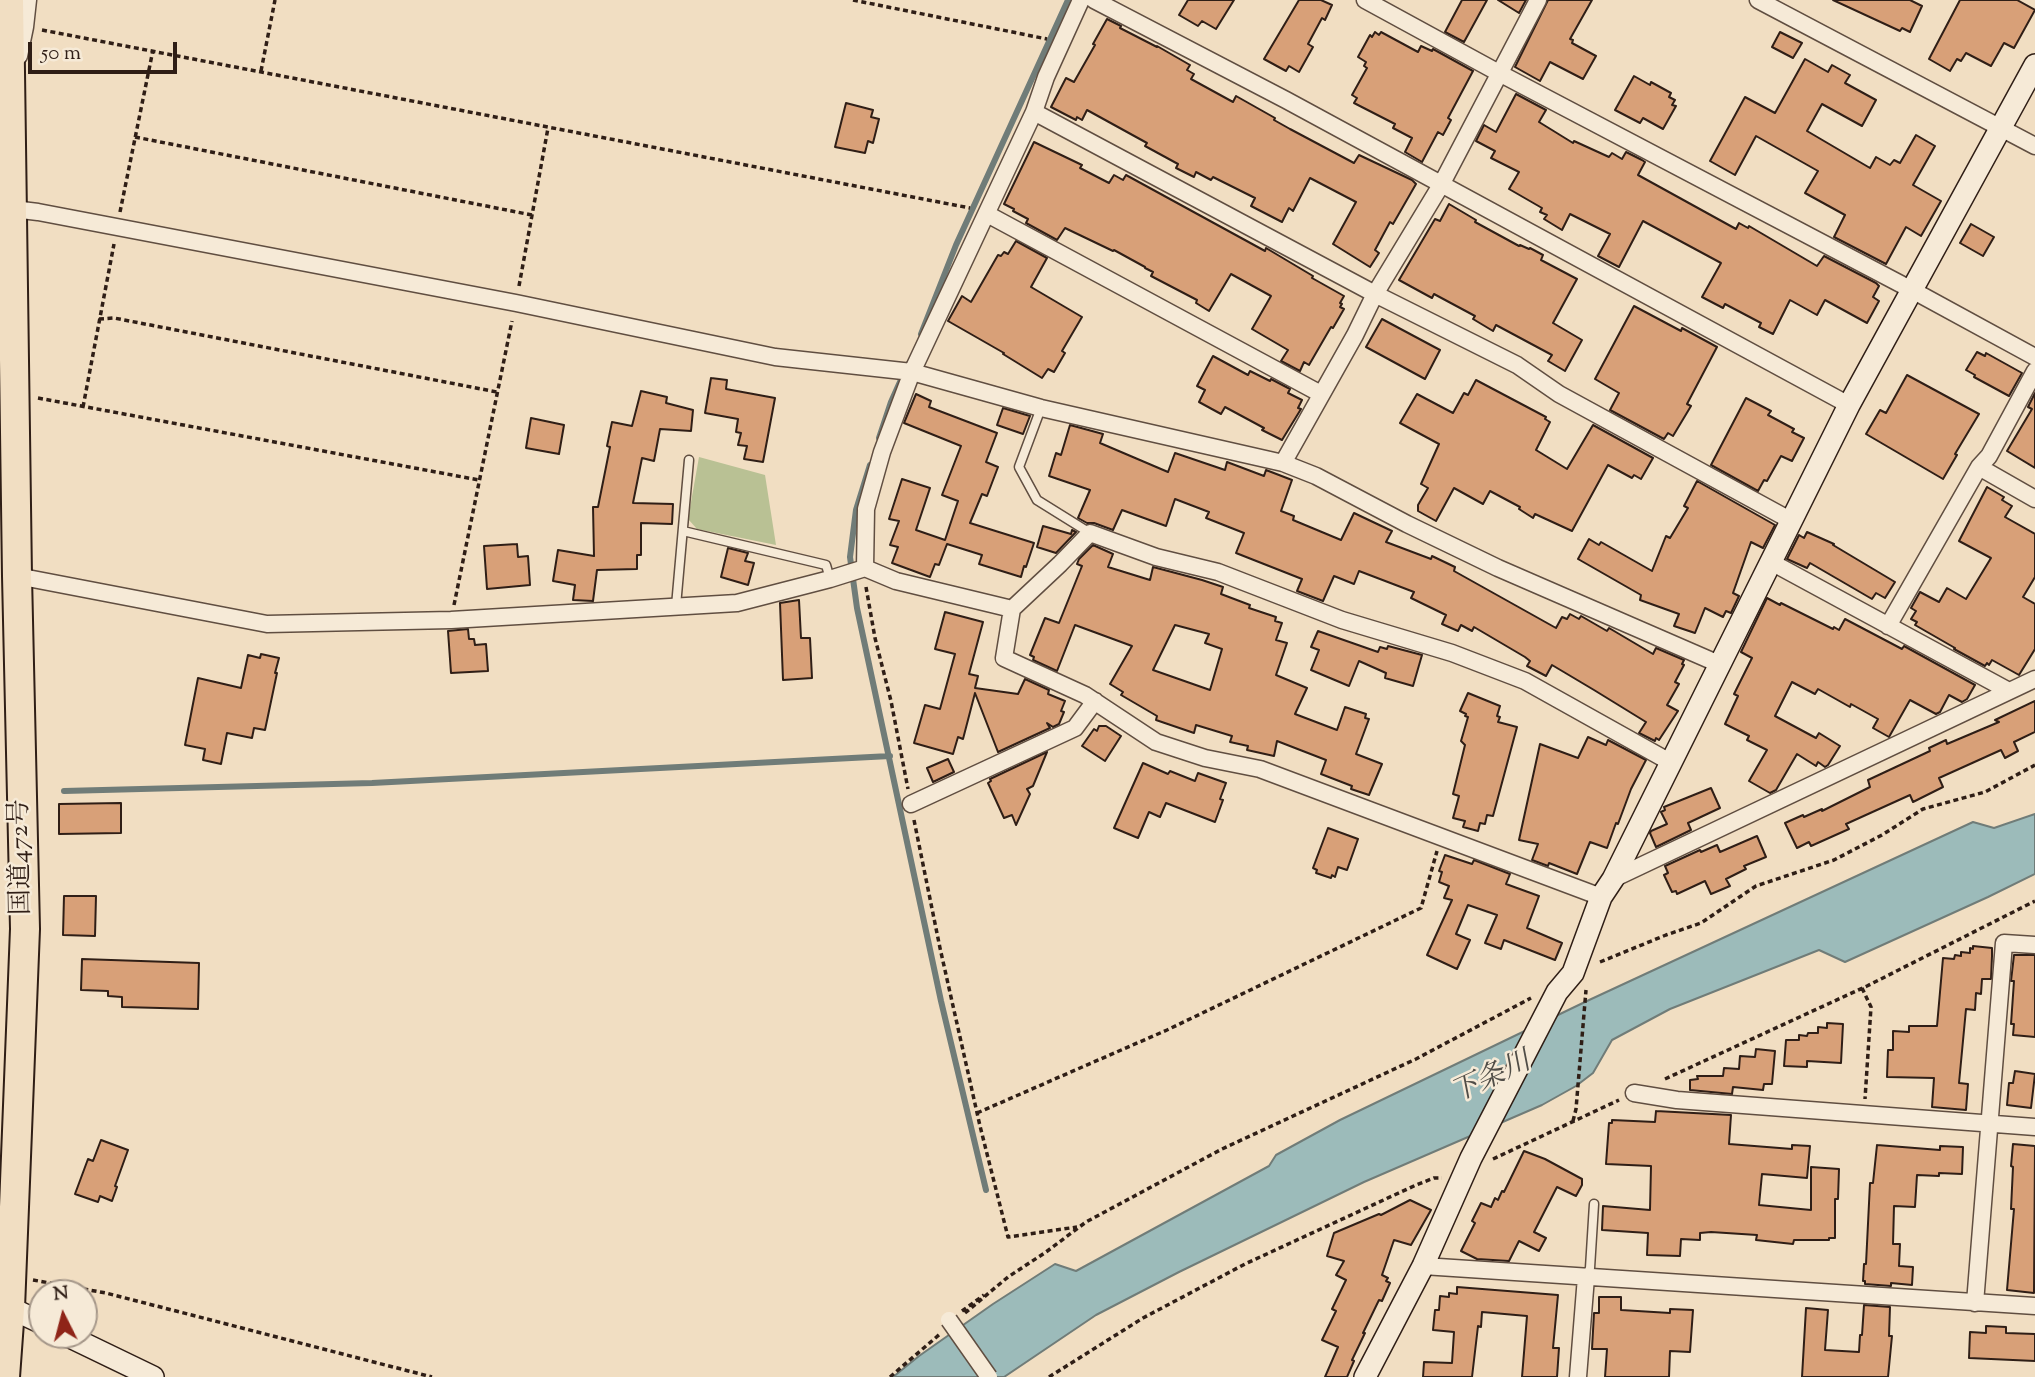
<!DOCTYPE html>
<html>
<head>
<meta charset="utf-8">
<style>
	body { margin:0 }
	#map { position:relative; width:2035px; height:1377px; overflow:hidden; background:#f1dec2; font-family:"Sorts Mill Goudy",serif }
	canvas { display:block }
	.north { position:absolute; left:28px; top:1279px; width:70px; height:70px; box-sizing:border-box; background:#f6ead7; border:2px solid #a6988a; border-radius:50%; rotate:354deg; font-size:19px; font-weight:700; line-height:28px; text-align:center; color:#2f1e16 }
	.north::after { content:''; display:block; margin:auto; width:24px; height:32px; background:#8f2418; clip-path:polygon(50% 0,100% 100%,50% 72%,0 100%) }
	.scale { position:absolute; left:28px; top:42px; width:149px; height:32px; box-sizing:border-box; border:4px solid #2f1e16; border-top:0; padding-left:9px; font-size:21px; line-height:24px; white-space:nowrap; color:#2f1e16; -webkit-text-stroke:5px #f6ead7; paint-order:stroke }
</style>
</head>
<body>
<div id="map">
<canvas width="2035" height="1377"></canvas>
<div class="north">N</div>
<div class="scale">50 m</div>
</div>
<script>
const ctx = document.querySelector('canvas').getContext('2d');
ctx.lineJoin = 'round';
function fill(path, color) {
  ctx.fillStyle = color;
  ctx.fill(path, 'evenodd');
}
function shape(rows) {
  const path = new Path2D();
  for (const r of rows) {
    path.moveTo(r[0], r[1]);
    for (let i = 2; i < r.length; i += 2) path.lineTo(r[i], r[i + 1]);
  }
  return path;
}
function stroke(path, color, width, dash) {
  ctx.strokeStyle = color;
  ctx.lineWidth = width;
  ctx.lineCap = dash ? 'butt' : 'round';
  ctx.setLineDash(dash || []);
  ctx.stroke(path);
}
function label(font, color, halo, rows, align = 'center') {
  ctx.font = font + ' "Sorts Mill Goudy","Noto Serif JP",serif';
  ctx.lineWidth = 5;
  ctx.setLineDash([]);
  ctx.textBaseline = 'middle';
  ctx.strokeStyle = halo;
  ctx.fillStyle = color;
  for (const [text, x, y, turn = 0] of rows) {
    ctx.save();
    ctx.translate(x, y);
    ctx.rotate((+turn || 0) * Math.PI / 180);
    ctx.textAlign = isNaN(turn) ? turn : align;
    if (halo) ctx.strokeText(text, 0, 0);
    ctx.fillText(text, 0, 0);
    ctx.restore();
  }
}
fill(shape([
	[699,457,765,475,776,545,697,529,688,519]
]), '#b9c194');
const water = shape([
	[2035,814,2035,874,1988,897,1845,962,1819,950,1670,1009,1612,1040,1593,1073,1576,1086,1542,1105,1364,1182,1179,1272,1096,1315,1004,1377,893,1377,919,1356,993,1304,1055,1264,1076,1271,1269,1166,1276,1155,1340,1120,1587,1001,1973,822,1994,828,2035,814]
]);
fill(water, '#9cbbba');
stroke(water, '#707c78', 2);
stroke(shape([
	[921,334,956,245,1068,0],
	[879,438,891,402,904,373],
	[870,465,856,510,850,557,857,608,941,1001,986,1190],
	[64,791,372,783,890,756]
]), '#707c78', 6);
const building = shape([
	[1188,0,1234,0,1216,29,1202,21,1198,26,1179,15,1188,0],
	[1299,0,1321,0,1332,5,1325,20,1322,18,1308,44,1313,47,1299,72,1289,66,1286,71,1264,59,1299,0],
	[1462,0,1487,0,1464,42,1445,32,1462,0],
	[1498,0,1526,0,1519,13,1498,0],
	[1548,0,1592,0,1570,39,1573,40,1572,43,1596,56,1583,79,1550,62,1540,81,1515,67,1548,0],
	[1833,0,1910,0,1922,6,1910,32,1902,28,1900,31,1833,0],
	[1960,0,2017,0,2035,10,2014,48,2004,43,1991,66,1966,53,1961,61,1957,59,1950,71,1929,59,1960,0],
	[1107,19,1121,26,1120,28,1157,47,1157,46,1190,65,1187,70,1194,74,1191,79,1233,102,1236,96,1275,118,1274,120,1290,129,1354,163,1359,155,1412,180,1416,184,1393,224,1390,222,1375,250,1379,253,1370,267,1333,244,1356,202,1310,178,1293,211,1289,208,1282,222,1251,206,1255,198,1213,177,1211,180,1196,172,1194,177,1176,168,1178,164,1145,146,1147,143,1087,110,1082,120,1077,117,1076,120,1051,107,1066,78,1074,82,1095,45,1093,44,1107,19],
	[1375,32,1379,35,1381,32,1418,52,1421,46,1432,51,1433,49,1473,71,1448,118,1451,120,1443,135,1438,132,1422,162,1405,152,1412,138,1393,128,1395,124,1354,103,1357,98,1352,95,1367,68,1364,66,1366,62,1358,57,1370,35,1372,37,1375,32],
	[1780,32,1802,43,1793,58,1772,47,1780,32],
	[1805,59,1828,72,1832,65,1850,75,1845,83,1876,100,1862,126,1822,104,1807,131,1870,168,1876,157,1890,165,1894,160,1900,163,1916,135,1935,146,1913,185,1941,201,1921,236,1906,227,1886,264,1834,237,1845,215,1805,193,1818,171,1756,136,1735,175,1710,161,1745,97,1775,113,1805,59],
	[1634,76,1650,85,1651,82,1671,93,1669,97,1675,100,1672,105,1676,106,1663,129,1643,118,1640,123,1615,110,1634,76],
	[1516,94,1546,110,1539,122,1573,143,1574,141,1609,157,1612,153,1622,159,1626,152,1642,160,1645,162,1638,175,1736,229,1739,223,1748,228,1749,226,1817,266,1824,256,1876,283,1879,286,1873,297,1879,301,1867,323,1825,300,1817,315,1790,300,1773,334,1759,327,1761,323,1725,304,1723,308,1702,297,1721,263,1643,221,1619,267,1598,256,1610,234,1570,214,1562,230,1544,219,1547,215,1540,212,1542,208,1509,189,1519,172,1491,158,1495,151,1476,141,1484,125,1496,132,1516,94],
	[846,103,873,110,871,117,879,119,873,143,868,141,865,153,835,147,846,103],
	[1034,142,1082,165,1080,168,1109,183,1114,175,1123,180,1126,175,1265,251,1266,248,1313,276,1312,278,1344,296,1340,303,1342,304,1340,307,1344,309,1333,328,1331,327,1309,365,1304,362,1300,371,1281,361,1288,350,1252,329,1271,296,1231,274,1209,311,1196,303,1197,300,1151,276,1153,272,1145,268,1145,267,1114,250,1113,251,1065,228,1057,240,1026,223,1028,219,1013,211,1014,209,1004,204,1034,142],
	[1449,204,1476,220,1475,222,1519,246,1520,245,1529,249,1530,248,1543,255,1541,260,1577,279,1553,323,1582,340,1565,371,1548,361,1552,355,1496,325,1493,331,1473,319,1475,316,1434,294,1432,298,1399,280,1435,219,1440,221,1449,204],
	[1971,224,1994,237,1983,256,1960,243,1971,224],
	[1016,241,1047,258,1031,287,1082,317,1062,351,1065,353,1054,372,1048,369,1042,378,1003,354,1004,353,948,321,962,296,971,302,998,255,1001,256,1004,252,1008,254,1016,241],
	[1634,306,1681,331,1682,328,1717,347,1687,404,1691,406,1673,436,1668,433,1664,439,1610,410,1619,393,1595,379,1634,306],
	[1382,319,1440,350,1425,379,1366,347,1382,319],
	[1977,352,1985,356,1986,353,2022,373,2009,396,1974,377,1975,375,1966,370,1977,352],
	[1213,356,1248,375,1250,371,1270,381,1271,379,1290,389,1288,393,1302,400,1298,408,1301,409,1282,440,1262,430,1264,428,1225,407,1221,414,1199,402,1205,390,1197,386,1213,356],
	[1907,375,1979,414,1955,454,1957,455,1943,479,1866,434,1880,410,1886,413,1907,375],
	[711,378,727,380,726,389,775,398,763,462,744,459,747,446,738,445,741,433,736,432,738,419,705,413,711,378],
	[1476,380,1546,417,1545,419,1550,422,1536,450,1567,469,1593,425,1653,458,1641,479,1634,475,1632,478,1608,465,1572,531,1535,514,1533,518,1519,509,1520,507,1490,491,1483,504,1454,488,1436,521,1418,511,1418,505,1428,488,1421,484,1439,444,1400,423,1417,394,1453,413,1464,393,1468,395,1476,380],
	[641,391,667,397,666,403,693,410,691,431,660,429,654,461,642,458,633,503,673,504,672,524,641,523,641,555,637,555,637,569,597,570,593,601,573,600,575,585,553,581,558,550,594,556,593,507,598,507,610,447,607,446,612,422,632,426,641,391],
	[2035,393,2035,468,2007,451,2032,409,2028,407,2035,393],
	[916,394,931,401,929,407,997,433,986,462,998,467,987,496,982,494,970,523,1034,543,1026,567,1024,566,1021,577,979,564,982,555,947,544,939,565,935,564,930,577,892,563,898,547,890,545,899,521,889,519,902,479,930,488,916,530,945,540,958,501,942,495,961,446,904,423,916,394],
	[1746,398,1771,411,1768,415,1794,429,1792,432,1804,438,1792,461,1781,456,1767,481,1764,480,1758,491,1711,465,1746,398],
	[1003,408,1030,416,1023,434,997,425,1003,408],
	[531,418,564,425,559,454,526,448,531,418],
	[1070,425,1103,434,1100,443,1168,472,1175,453,1225,470,1227,462,1264,476,1266,470,1292,480,1281,511,1294,516,1293,520,1341,540,1354,513,1392,531,1386,542,1431,559,1432,556,1455,567,1454,571,1556,628,1562,617,1567,619,1570,614,1579,619,1581,616,1607,631,1609,628,1653,654,1656,648,1684,660,1682,664,1684,665,1675,682,1679,684,1667,705,1678,711,1659,740,1656,738,1655,741,1639,733,1646,722,1594,690,1552,665,1546,676,1527,666,1530,661,1525,657,1474,627,1472,631,1461,625,1458,631,1442,624,1446,615,1411,598,1414,592,1359,571,1354,584,1334,576,1323,601,1297,591,1302,579,1236,553,1244,533,1206,518,1209,512,1175,499,1166,526,1122,510,1113,530,1094,523,1087,523,1078,518,1090,490,1049,476,1056,453,1061,455,1070,425],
	[1697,481,1775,525,1763,548,1751,542,1733,593,1739,596,1731,613,1726,611,1723,617,1705,608,1695,633,1674,626,1679,614,1640,600,1641,595,1578,559,1589,539,1599,545,1601,542,1652,571,1666,536,1670,538,1688,508,1684,506,1697,481],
	[1987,487,2004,497,2002,500,2012,506,2005,517,2035,534,2035,577,2023,597,2035,604,2035,649,2019,675,1992,660,1989,665,1987,663,1985,666,1954,649,1955,648,1915,625,1917,622,1911,619,1916,611,1911,608,1920,592,1939,602,1947,588,1966,599,1991,558,1959,541,1987,487],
	[1043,526,1071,534,1072,530,1076,532,1056,553,1037,547,1043,526],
	[1807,532,1834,544,1833,545,1895,582,1885,598,1876,593,1872,599,1810,563,1807,568,1787,559,1799,535,1804,538,1807,532],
	[517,544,518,557,528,556,530,585,487,589,484,546,517,544],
	[1093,545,1113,554,1108,567,1150,580,1153,567,1202,580,1223,587,1221,594,1250,605,1249,608,1276,617,1275,621,1282,623,1276,640,1287,643,1276,675,1307,688,1295,714,1337,730,1345,707,1366,714,1365,718,1369,719,1356,754,1382,764,1369,795,1351,789,1352,786,1321,774,1326,760,1277,741,1274,756,1247,750,1248,746,1230,742,1232,736,1196,725,1194,733,1156,720,1157,716,1121,695,1123,692,1110,684,1132,646,1075,625,1057,671,1033,660,1034,657,1030,655,1045,618,1059,623,1082,566,1077,564,1079,559,1093,545],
	[1175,625,1209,634,1205,643,1222,649,1210,690,1153,670,1175,625],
	[728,548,748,553,745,561,754,563,748,585,721,577,728,548],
	[1767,598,1780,605,1781,603,1833,629,1834,627,1839,630,1845,619,1902,649,1904,646,1975,685,1967,699,1962,702,1949,695,1940,712,1936,714,1910,700,1889,737,1873,728,1878,719,1851,704,1850,707,1818,689,1815,694,1792,682,1775,716,1816,738,1819,733,1840,746,1828,765,1825,767,1818,762,1816,766,1797,754,1776,790,1770,793,1749,781,1767,750,1747,740,1749,736,1725,724,1738,696,1734,694,1752,658,1741,652,1767,598],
	[799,600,801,638,810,638,812,678,783,680,780,603,799,600],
	[945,612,983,622,969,674,978,676,975,688,1018,694,1025,679,1049,690,1048,694,1065,701,1061,711,1064,712,1059,724,1053,727,1047,723,1050,728,998,752,975,693,963,739,958,737,953,754,914,743,925,705,940,709,955,654,935,649,945,612],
	[468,629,469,639,474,639,475,645,486,644,488,671,451,673,448,631,468,629],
	[1318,631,1378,652,1380,647,1387,649,1388,646,1422,655,1413,686,1385,678,1386,673,1359,661,1349,686,1311,670,1319,650,1311,647,1318,631],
	[261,654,279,658,275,673,277,673,265,730,254,728,252,738,227,733,221,764,203,760,205,749,185,745,198,678,241,688,248,655,260,658,261,654],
	[1468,693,1500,706,1497,716,1500,717,1498,722,1517,727,1493,816,1487,815,1485,824,1480,823,1478,831,1463,827,1465,821,1453,818,1459,796,1453,794,1465,745,1461,741,1468,717,1465,716,1466,714,1460,711,1468,693],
	[2035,701,2035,732,2014,742,2018,751,2005,758,2001,750,1939,778,1943,787,1913,802,1910,795,1846,824,1849,829,1811,846,1809,842,1797,848,1785,823,1803,815,1804,817,1822,809,1822,811,1870,787,1868,780,1930,751,1929,748,1946,740,1947,744,1999,722,1995,720,2035,701],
	[1099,726,1106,726,1121,736,1105,761,1082,746,1094,729,1097,731,1099,726],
	[1588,737,1606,745,1608,740,1646,760,1631,789,1618,824,1616,823,1607,848,1590,842,1577,874,1549,863,1548,866,1532,860,1538,844,1519,840,1540,744,1578,758,1588,737],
	[1047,752,1033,786,1027,789,1030,794,1016,825,1012,815,1004,818,988,783,991,781,990,779,1047,752],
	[948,759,954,772,933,782,927,768,948,759],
	[1143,763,1168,774,1170,771,1195,781,1198,773,1226,783,1220,799,1223,800,1215,822,1166,803,1160,817,1149,812,1138,838,1114,828,1143,763],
	[1711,788,1720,808,1688,823,1691,830,1656,847,1650,833,1651,831,1667,824,1661,812,1665,810,1664,807,1711,788],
	[121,803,121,833,59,834,59,804,121,803],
	[1328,828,1358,839,1347,870,1338,867,1335,877,1332,875,1331,878,1316,873,1317,870,1313,868,1328,828],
	[1757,836,1766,857,1744,866,1746,869,1726,879,1730,886,1711,894,1705,881,1677,894,1676,891,1672,892,1664,875,1668,873,1665,866,1700,850,1701,852,1717,845,1720,852,1757,836],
	[1445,855,1472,864,1474,860,1510,874,1506,884,1539,896,1527,928,1562,943,1555,960,1504,940,1501,949,1485,943,1497,915,1468,905,1456,934,1470,940,1457,969,1427,955,1452,900,1444,898,1449,886,1439,882,1442,872,1439,871,1445,855],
	[64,896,96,896,95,936,63,935,64,896],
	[1973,946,1992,948,1992,956,1991,979,1982,979,1981,994,1976,993,1975,1010,1966,1009,1959,1083,1968,1084,1966,1110,1932,1107,1934,1078,1887,1077,1888,1050,1893,1050,1893,1031,1909,1032,1909,1026,1937,1026,1943,958,1954,959,1955,955,1961,956,1961,952,1970,953,1970,948,1973,949,1973,946],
	[2014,955,2035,955,2035,1037,2013,1035,2014,1024,2011,1024,2014,981,2011,981,2014,955],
	[82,959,199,963,198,1009,122,1007,122,997,108,996,108,991,81,990,82,959],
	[1827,1023,1843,1024,1841,1063,1807,1061,1807,1067,1784,1066,1786,1040,1799,1040,1799,1035,1807,1036,1808,1033,1818,1033,1818,1027,1827,1028,1827,1023],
	[1756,1049,1775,1051,1772,1084,1764,1084,1763,1090,1733,1087,1732,1094,1690,1090,1690,1080,1698,1079,1697,1076,1723,1076,1724,1068,1739,1069,1740,1056,1755,1057,1756,1049],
	[2015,1071,2035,1074,2031,1108,2007,1105,2009,1083,2013,1083,2015,1071],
	[1656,1111,1731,1115,1729,1144,1792,1149,1792,1145,1810,1146,1807,1178,1762,1174,1759,1205,1811,1210,1811,1167,1839,1169,1838,1199,1835,1199,1835,1238,1829,1238,1829,1240,1794,1240,1793,1244,1756,1240,1757,1235,1711,1232,1700,1233,1700,1240,1681,1239,1680,1256,1647,1255,1648,1233,1602,1230,1603,1206,1650,1210,1651,1166,1606,1164,1609,1123,1612,1123,1612,1120,1655,1122,1656,1111],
	[101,1140,128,1150,115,1186,117,1187,112,1201,100,1196,98,1202,75,1194,88,1159,93,1161,101,1140],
	[2013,1144,2035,1146,2034,1293,2007,1290,2014,1209,2011,1209,2013,1167,2011,1166,2013,1144],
	[1877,1145,1940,1150,1940,1146,1963,1147,1962,1174,1939,1173,1939,1176,1917,1175,1915,1207,1894,1206,1893,1244,1900,1244,1899,1266,1913,1267,1912,1285,1891,1283,1891,1286,1865,1284,1865,1281,1863,1281,1864,1264,1866,1264,1870,1183,1873,1183,1877,1145],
	[1524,1151,1545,1159,1582,1179,1582,1185,1576,1196,1557,1187,1534,1232,1546,1238,1539,1251,1519,1241,1509,1261,1477,1259,1461,1251,1475,1223,1472,1221,1481,1203,1491,1207,1495,1198,1498,1200,1502,1191,1504,1192,1524,1151],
	[1410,1200,1431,1210,1411,1245,1394,1240,1382,1275,1388,1278,1386,1281,1390,1283,1382,1301,1379,1300,1363,1333,1365,1333,1352,1360,1354,1361,1347,1377,1325,1377,1338,1347,1322,1340,1336,1311,1332,1309,1346,1280,1336,1275,1344,1261,1327,1256,1334,1233,1379,1214,1381,1215,1410,1200],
	[1457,1287,1558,1295,1553,1348,1559,1348,1557,1377,1522,1377,1527,1316,1482,1312,1481,1327,1478,1326,1472,1377,1423,1377,1424,1362,1452,1363,1454,1332,1433,1330,1435,1310,1439,1310,1440,1296,1449,1297,1449,1293,1457,1294,1457,1287],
	[1599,1297,1621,1297,1621,1310,1670,1313,1670,1309,1693,1310,1690,1352,1670,1351,1669,1377,1605,1377,1607,1349,1592,1349,1594,1313,1599,1313,1599,1297],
	[1864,1305,1890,1307,1889,1336,1892,1336,1888,1377,1802,1377,1806,1308,1828,1310,1825,1350,1859,1352,1860,1335,1862,1335,1864,1305],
	[1986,1326,2006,1327,2006,1333,2035,1334,2035,1361,1969,1358,1970,1332,1986,1333,1986,1326]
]);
fill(building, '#d8a078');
stroke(building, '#2f1e16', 2);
const lane = shape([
	[1041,408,1019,467,1037,500,1090,533],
	[683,531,826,565,830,579],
	[676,606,689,460],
	[1586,1277,1590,1268,1594,1204]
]);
const street = shape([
	[1094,0,1286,100,1849,405],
	[1365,0,1499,73,1912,290,2035,357],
	[1758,0,2035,146],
	[19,56,25,27,28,0],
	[1034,112,1375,294,1517,365,1559,394,1790,520],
	[13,209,38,212,516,303,775,357,912,372,1041,408,1283,463,1316,476,1407,524,1498,568,1719,664],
	[987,214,1321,394],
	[1283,463,1355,335,1375,294,1441,185,1538,0],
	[1979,467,2035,499],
	[1771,562,2009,691],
	[865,568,866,509,882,452,912,372,1034,112,1046,77,1081,0],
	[17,576,267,624,451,620,737,603,830,579,865,568,896,581,1012,609],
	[1888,626,1979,467,1989,456,2035,371],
	[911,804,1075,728,1095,701],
	[1613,879,2035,679],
	[1601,897,1260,769,1205,758,1156,742,1085,695,1004,658,1012,609,1060,564,1090,533,1156,557,1218,572,1342,620,1452,653,1525,681,1670,762],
	[1634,1093,1677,1100,2035,1127],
	[1423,1266,2035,1306],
	[1975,1303,2004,943,2035,945],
	[1578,1377,1586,1277]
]);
const secondary = shape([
	[0,1303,42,1323],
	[66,1335,153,1377],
	[1365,1377,1423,1266,1471,1158,1557,992,1573,973,1601,897,1613,879,1849,405,2035,65]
]);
const highway = shape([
	[5,1377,10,1308,25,929,17,576,9,0]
]);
stroke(lane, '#604e41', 11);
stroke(street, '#604e41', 19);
stroke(secondary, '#2f1e16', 24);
stroke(highway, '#2f1e16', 32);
stroke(shape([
	[853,0,1047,39],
	[42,30,970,208],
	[261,71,275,0],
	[135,137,532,215],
	[120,212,153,50],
	[519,286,548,128],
	[99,319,114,318,497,392],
	[38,398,479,480],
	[83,407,114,244],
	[866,587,875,638,891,701,908,789],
	[454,605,512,321],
	[914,820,940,948,980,1126,1008,1237,1077,1227],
	[1600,962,1666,935,1701,923,1756,886,1834,860,1882,835,1923,809,1985,792,2035,765],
	[1862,988,1871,1007,1865,1099],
	[1665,1079,1867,986,2035,901],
	[977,1113,1167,1030,1421,908,1437,851],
	[1573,1121,1576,1109,1586,990],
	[1493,1159,1619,1100],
	[33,1280,106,1293,432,1377],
	[962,1311,984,1295],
	[965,1313,1008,1277,1046,1252,1086,1222,1222,1149,1416,1059,1531,998],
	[890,1377,940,1334],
	[1049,1377,1143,1318,1245,1264,1416,1185,1434,1178,1442,1178]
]), '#2f1e16', 3.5, [5, 3.5]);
stroke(lane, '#f6ead7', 8);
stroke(street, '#f6ead7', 16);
stroke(secondary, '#f6ead7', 21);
stroke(highway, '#f1dec2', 28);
const streetBridge = shape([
	[949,1320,989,1377]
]);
stroke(streetBridge, '#604e41', 19, []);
stroke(streetBridge, '#f6ead7', 16);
label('26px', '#2f1e16', '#f6ead7', [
	["国道472号",23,857,-91]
]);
label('italic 28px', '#504d47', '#f6ead7', [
	["下条川",1492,1080,-25]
]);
</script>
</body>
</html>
